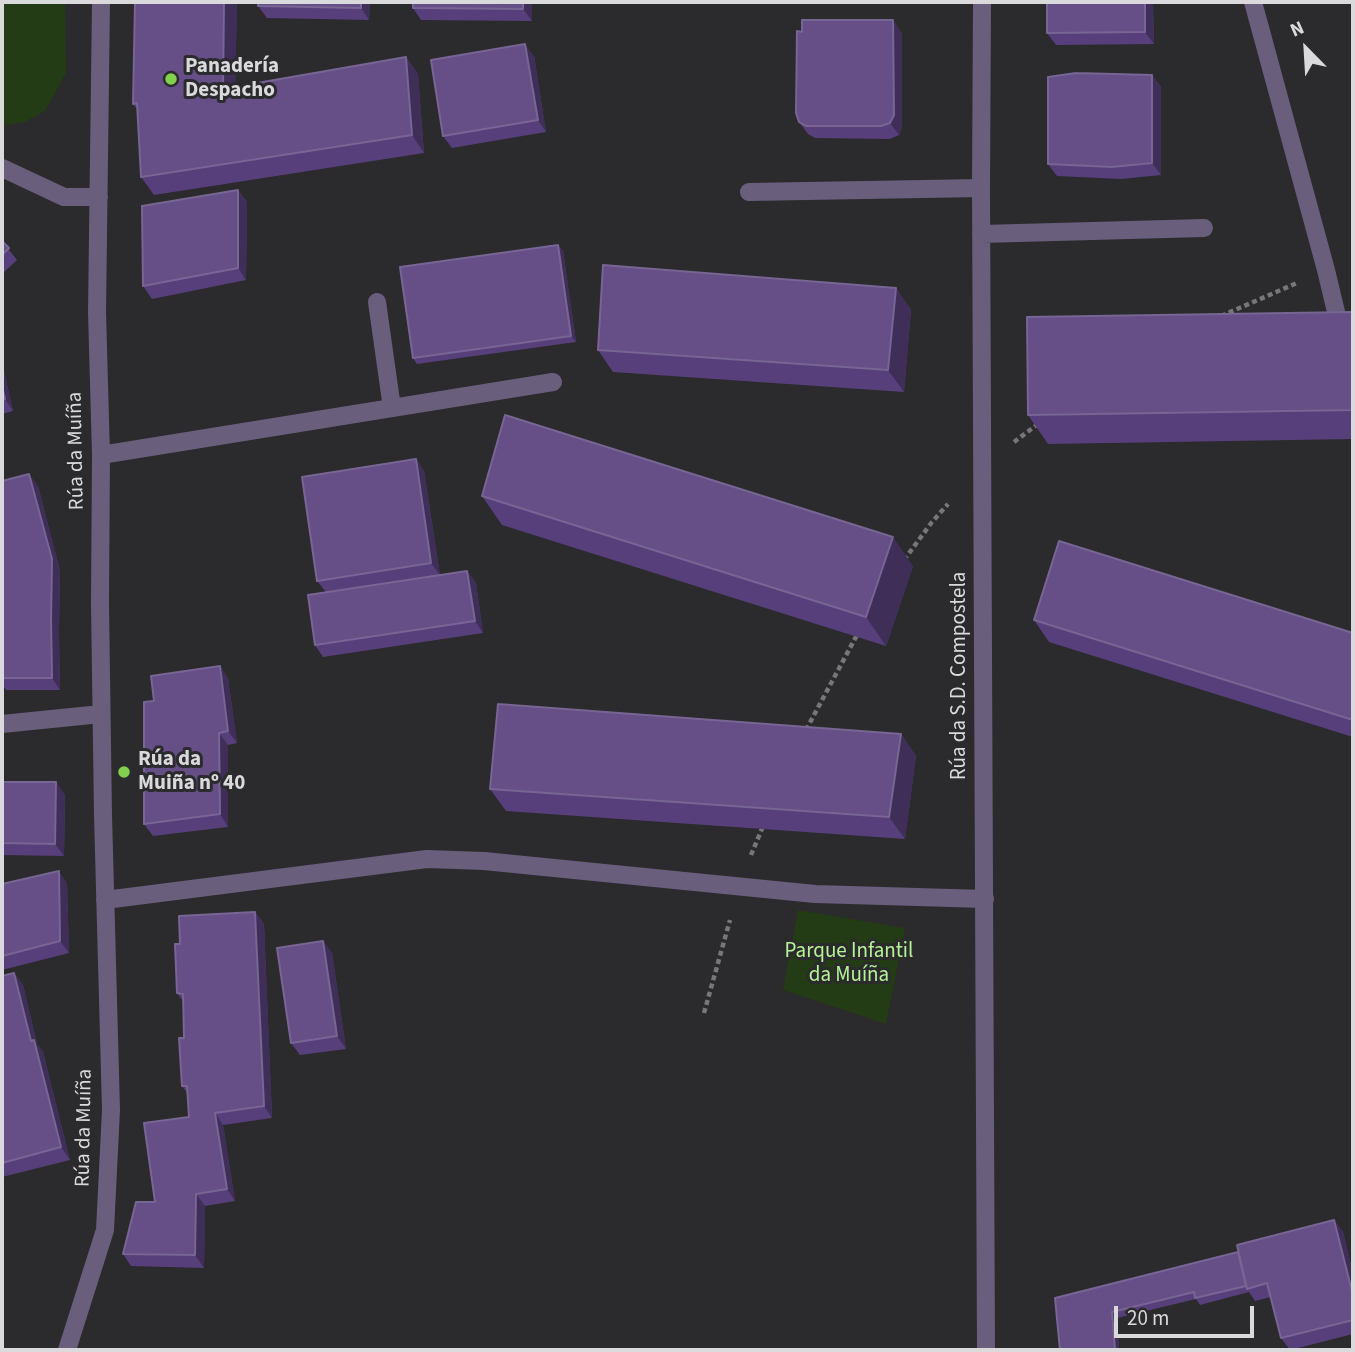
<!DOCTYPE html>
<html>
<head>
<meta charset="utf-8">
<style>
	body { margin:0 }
	#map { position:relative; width:1355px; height:1352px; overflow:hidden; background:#2b2a2d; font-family:"Source Sans 3",sans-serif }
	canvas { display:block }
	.frame { position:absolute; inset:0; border:4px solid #dad9dc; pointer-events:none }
	.north { position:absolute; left:1271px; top:14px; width:70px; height:70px; -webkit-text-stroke:5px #2b2a2d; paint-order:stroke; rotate:336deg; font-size:19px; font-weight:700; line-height:28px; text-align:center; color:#dad9dc }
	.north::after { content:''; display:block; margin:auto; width:24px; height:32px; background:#dad9dc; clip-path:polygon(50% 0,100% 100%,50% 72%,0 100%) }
	.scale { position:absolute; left:1114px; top:1306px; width:140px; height:32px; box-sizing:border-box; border:4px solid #dad9dc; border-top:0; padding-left:9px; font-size:21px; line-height:24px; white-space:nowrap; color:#dad9dc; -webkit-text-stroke:5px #2b2a2d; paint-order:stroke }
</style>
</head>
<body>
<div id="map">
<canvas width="1355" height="1352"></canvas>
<div class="frame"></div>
<div class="north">N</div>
<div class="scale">20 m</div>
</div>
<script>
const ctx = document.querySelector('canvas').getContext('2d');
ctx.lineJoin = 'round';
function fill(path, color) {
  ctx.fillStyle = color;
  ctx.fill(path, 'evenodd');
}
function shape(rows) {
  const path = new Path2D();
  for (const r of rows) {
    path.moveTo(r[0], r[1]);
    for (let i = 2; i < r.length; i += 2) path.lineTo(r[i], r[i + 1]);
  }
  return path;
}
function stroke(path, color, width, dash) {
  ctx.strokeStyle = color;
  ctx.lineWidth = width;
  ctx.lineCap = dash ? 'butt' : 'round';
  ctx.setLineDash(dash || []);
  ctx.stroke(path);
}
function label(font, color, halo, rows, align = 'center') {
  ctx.font = font + ' "Source Sans 3",sans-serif';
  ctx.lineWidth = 6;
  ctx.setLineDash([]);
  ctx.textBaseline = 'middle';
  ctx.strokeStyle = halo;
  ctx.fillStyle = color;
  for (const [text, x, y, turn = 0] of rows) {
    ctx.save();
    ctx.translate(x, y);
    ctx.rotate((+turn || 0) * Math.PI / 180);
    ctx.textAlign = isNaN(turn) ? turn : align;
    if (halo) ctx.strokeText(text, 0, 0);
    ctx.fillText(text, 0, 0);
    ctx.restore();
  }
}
fill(shape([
	[2,2,65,2,66,73,45,111,25,122,4,125,2,124],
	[798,910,905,928,886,1024,783,990]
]), '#243c16');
stroke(shape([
	[1221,316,1297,283],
	[1014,442,1038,424],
	[904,560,932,522,948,504],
	[806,730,858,633],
	[751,855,764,824],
	[704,1013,730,920]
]), '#777679', 4.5, [5, 3.5]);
stroke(shape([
	[982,2,981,188,986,1350],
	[1253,2,1326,270,1341,333],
	[2,168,64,197,99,197],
	[749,192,981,188],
	[981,234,1204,228],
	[377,302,392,408],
	[101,455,553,382],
	[2,724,101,714],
	[105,900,427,859,484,861,815,894,985,899],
	[67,1350,105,1230,111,1110,103,815,100,603,101,455,97,312,101,2]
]), '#695f7d', 18);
fill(shape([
	[135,2,237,2,235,86,406,57,418,74,424,153,154,195,141,177,137,109,133,104],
	[258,2,370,2,369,20,267,18,258,6],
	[413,2,532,2,532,21,421,20,413,8],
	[1153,2,1154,44,1056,45,1047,33],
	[902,33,902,127,899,135,890,139,815,138,808,134,799,122],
	[534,56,546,132,452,148,443,136],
	[1152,75,1161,87,1161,175,1121,179,1057,176,1048,164],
	[238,190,247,202,246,280,152,299,143,286],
	[2,241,17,260,2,274],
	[558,245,563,251,576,342,417,364,413,358],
	[896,288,911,310,904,392,613,372,598,350],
	[1353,312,1353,439,1048,444,1028,415],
	[2,362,13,411,2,414],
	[416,459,424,471,440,575,467,571,476,583,483,633,323,657,315,645,326,592,317,581],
	[2,481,38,486,60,571,59,631,60,690,6,690,2,684],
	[482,496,913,566,886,646,502,525],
	[1034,620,1353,633,1353,737,1049,642],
	[228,678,237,743,228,745,228,827,153,836,144,824,154,701],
	[901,734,916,756,905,839,506,811,490,789],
	[2,782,56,782,65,795,64,856,2,855],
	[67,883,69,953,2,970,2,884],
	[255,912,264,924,272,1118,223,1125,235,1201,205,1206,204,1268,131,1266,123,1254,155,1202,189,1117,188,1094,182,1086,184,1038,183,1001,177,993,180,944],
	[323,941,332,953,346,1049,300,1055,291,1043],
	[14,973,23,985,37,1044,43,1052,70,1160,2,1177,2,976],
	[1334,1220,1343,1232,1353,1273,1353,1334,1290,1350,1281,1338,1271,1297,1255,1301,1249,1292,1200,1305,1196,1299,1117,1318,1119,1350,1060,1350,1055,1298,1238,1252]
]), '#573f7b');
fill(shape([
	[224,2,237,2,235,106,223,89],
	[361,2,370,2,369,20,361,8],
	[523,2,532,2,532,21,523,9],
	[1145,2,1153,2,1154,44,1145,32],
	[893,20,902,33,902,127,899,135,890,123],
	[525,44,534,56,546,132,538,120],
	[406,57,418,74,424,153,412,135],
	[1152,75,1161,87,1161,175,1152,163],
	[238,190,247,202,246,280,238,268],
	[558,245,563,251,576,342,571,336],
	[896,288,911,310,904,392,888,370],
	[2,362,13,411,5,399,2,386],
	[416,459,424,471,440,575,431,563],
	[29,474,38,486,60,571,59,631,60,690,52,678],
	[893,537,913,566,886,646,866,617],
	[467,571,476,583,483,633,475,621],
	[220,666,228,678,237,743,228,731],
	[219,733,228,745,228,827,220,814],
	[901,734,916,756,905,839,889,817],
	[56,782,65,795,64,856,55,844],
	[59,871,67,883,69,953,60,941],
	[255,912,264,924,272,1118,264,1106],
	[323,941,332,953,346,1049,337,1036],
	[14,973,23,985,37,1044,43,1052,70,1160,61,1147,31,1041],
	[215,1113,223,1125,235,1201,227,1189],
	[196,1194,205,1206,204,1268,195,1255],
	[1334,1220,1343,1232,1353,1273,1353,1295],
	[1112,1312,1117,1318,1119,1350,1115,1350]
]), '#3f2f58');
const building = shape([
	[135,2,224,2,223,89,406,57,412,135,141,177,137,103,133,104,135,2],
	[258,2,361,2,361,8,258,6,258,2],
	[413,2,523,2,523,9,413,8,413,2],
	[1047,2,1145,2,1145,32,1047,33,1047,2],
	[802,20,893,20,894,115,890,123,881,126,806,126,799,122,796,113,797,31,802,32,802,20],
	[525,44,538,120,443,136,431,60,525,44],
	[1076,73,1152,75,1152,163,1112,167,1048,164,1048,77,1076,73],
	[238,190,238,268,143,286,142,206,238,190],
	[2,241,9,248,2,255,2,241],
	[558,245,571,336,413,358,400,267,558,245],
	[603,265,896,288,888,370,598,350,603,265],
	[1353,312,1353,410,1028,415,1027,317,1353,312],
	[2,386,5,399,2,400,2,386],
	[505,415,893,537,866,617,482,496,505,415],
	[416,459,431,563,317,581,302,477,416,459],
	[29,474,52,559,51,619,52,678,2,678,2,481,29,474],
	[1059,541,1353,633,1353,720,1034,620,1059,541],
	[467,571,475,621,315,645,308,595,467,571],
	[220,666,228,731,219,733,220,814,144,824,144,702,154,701,151,676,220,666],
	[498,704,901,734,889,817,490,789,498,704],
	[2,782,56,782,55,844,2,843,2,782],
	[59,871,60,941,2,956,2,884,59,871],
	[255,912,264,1106,215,1113,227,1189,196,1194,195,1255,123,1254,136,1202,155,1202,144,1123,189,1117,187,1086,182,1086,179,1038,184,1038,183,994,177,993,175,944,180,944,179,916,255,912],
	[323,941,337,1036,291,1043,277,948,323,941],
	[14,973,31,1041,34,1040,61,1147,2,1163,2,976,14,973],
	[1334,1220,1353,1295,1353,1320,1281,1338,1267,1283,1247,1289,1237,1245,1334,1220],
	[1238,1252,1246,1286,1195,1298,1194,1292,1112,1312,1115,1350,1060,1350,1055,1298,1238,1252]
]);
fill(building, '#654f86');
stroke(building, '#776593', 2);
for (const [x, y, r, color] of [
	[171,79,7,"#81d050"],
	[124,772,7,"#81d050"]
]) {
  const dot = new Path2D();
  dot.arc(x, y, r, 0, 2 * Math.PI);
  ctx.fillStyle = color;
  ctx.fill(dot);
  stroke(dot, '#2b2a2d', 2.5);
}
label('bold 21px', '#dad9dc', '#2b2a2d', [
	["Panadería",185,67],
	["Despacho",185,91],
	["Rúa da",138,760],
	["Muiña nº 40",138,784]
], 'left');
label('21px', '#dad9dc', '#2b2a2d', [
	["Rúa da Muíña",77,451,-91],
	["Rúa da S.D. Compostela",960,676,-90],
	["Rúa da Muíña",85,1128,-89]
]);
label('21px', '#b5f395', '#2b2a2d', [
	["Parque Infantil",849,952],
	["da Muíña",849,976]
]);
</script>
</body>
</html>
